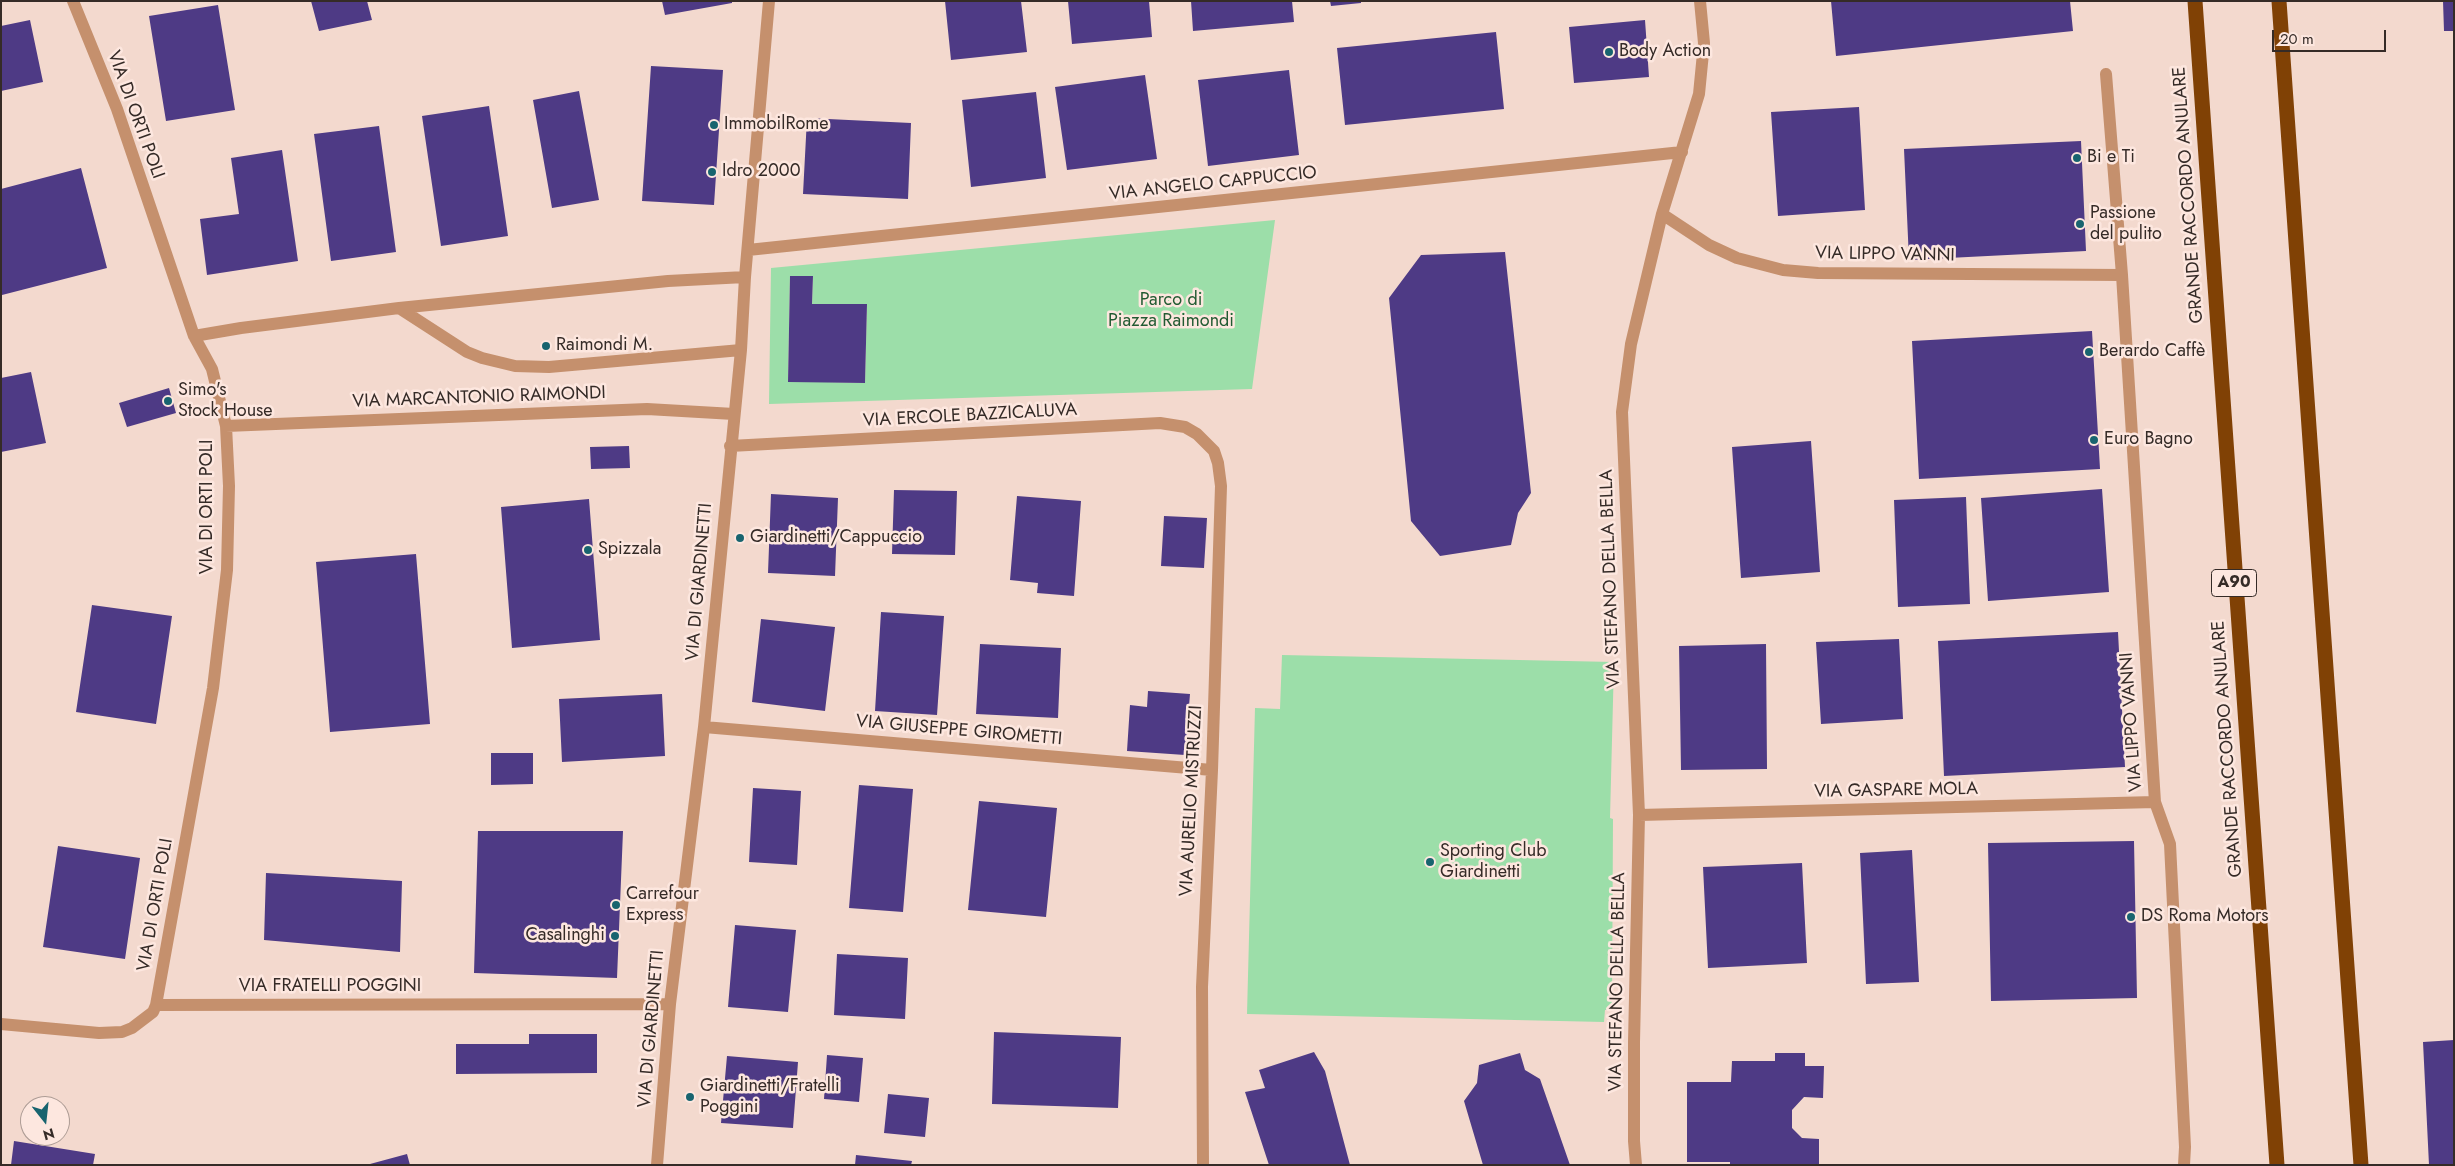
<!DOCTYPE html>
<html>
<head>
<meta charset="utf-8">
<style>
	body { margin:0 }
	#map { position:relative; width:2455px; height:1166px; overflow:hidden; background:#f3d9ce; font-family:Jost,sans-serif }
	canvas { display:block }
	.frame { position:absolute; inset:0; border:2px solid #352b27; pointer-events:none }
	.north { position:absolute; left:20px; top:1096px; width:50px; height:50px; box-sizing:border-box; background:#fde7df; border:1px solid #ad9c95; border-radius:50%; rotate:164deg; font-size:14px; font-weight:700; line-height:20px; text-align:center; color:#352b27 }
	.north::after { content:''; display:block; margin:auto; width:18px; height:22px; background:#18646f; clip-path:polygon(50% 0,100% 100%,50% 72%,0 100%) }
	.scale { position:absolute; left:2272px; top:30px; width:114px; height:22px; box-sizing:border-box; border:2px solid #352b27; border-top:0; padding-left:6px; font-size:15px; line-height:18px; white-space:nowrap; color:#352b27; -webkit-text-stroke:4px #fde7df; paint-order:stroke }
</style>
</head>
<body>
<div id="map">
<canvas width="2455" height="1166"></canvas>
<div class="frame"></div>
<div class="north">N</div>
<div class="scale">20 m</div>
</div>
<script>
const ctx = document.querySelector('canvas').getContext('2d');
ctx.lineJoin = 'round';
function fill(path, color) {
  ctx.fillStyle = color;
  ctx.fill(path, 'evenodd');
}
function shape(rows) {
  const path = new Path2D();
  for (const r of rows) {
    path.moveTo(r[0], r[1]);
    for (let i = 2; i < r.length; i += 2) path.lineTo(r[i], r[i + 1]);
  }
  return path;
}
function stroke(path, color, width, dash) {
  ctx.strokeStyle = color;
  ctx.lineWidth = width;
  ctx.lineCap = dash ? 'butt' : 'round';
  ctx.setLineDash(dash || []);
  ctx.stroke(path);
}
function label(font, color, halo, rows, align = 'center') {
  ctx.font = font + ' Jost,sans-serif';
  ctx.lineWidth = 5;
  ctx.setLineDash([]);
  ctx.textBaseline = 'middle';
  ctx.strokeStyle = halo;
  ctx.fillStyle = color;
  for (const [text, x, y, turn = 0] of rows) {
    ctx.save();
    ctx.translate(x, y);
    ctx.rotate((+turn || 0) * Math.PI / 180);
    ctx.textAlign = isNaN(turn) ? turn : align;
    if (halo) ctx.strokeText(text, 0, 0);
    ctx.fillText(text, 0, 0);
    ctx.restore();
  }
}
fill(shape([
	[1275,220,1252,389,769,404,771,268],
	[790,276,813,276,812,304,867,304,865,383,788,381],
	[1282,655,1614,662,1610,818,1613,819,1612,1010,1605,1010,1604,1022,1247,1014,1255,708,1280,709]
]), '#9cdea9');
fill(shape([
	[311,1,367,1,372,20,319,31],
	[662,1,732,1,732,3,665,15],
	[945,1,1021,1,1027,52,951,60],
	[1068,1,1149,1,1152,37,1072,44],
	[1191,1,1292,1,1294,22,1193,31],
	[1330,1,1361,1,1361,3,1331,6],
	[1831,1,2070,1,2073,31,1836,56],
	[2443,1,2454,1,2454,31,2444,31],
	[218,5,235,110,166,121,149,16],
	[30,20,43,82,1,91,1,26],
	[1645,20,1649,77,1574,83,1569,27],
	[1496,32,1504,109,1345,125,1337,48],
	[651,66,723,70,714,205,642,201],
	[1289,70,1299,155,1208,166,1198,80],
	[1145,75,1157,159,1067,170,1055,87],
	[579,91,599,200,552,208,533,100],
	[1036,92,1046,178,971,187,962,100],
	[489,106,508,236,441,246,422,116],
	[1859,107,1865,210,1778,216,1771,112],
	[807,118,911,123,908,199,803,194],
	[379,126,396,252,331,261,314,134],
	[2081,141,2086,251,1909,260,1904,149],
	[282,150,298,261,207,275,200,219,239,214,231,158],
	[81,168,107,268,2,295,1,189],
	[1505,252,1531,493,1518,513,1511,545,1440,556,1411,521,1389,298,1421,255],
	[790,276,813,276,812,304,867,304,865,383,788,382],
	[2092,331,2100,469,1919,479,1912,341],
	[31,372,46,443,1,452,1,378],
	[169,388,176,413,127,427,119,403],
	[1811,441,1820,572,1741,578,1732,447],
	[629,446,630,468,591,469,590,447],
	[2102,489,2109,592,1988,601,1981,498],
	[894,490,957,491,955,555,892,554],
	[771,494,838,498,835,576,768,573],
	[1017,496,1081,501,1074,596,1037,593,1038,583,1010,580],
	[1966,497,1970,604,1898,607,1894,500],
	[589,499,600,640,512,648,501,507],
	[1164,516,1207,518,1204,568,1161,566],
	[416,554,430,724,330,732,316,562],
	[92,605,172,616,156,724,76,712],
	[881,612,944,616,937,715,875,711],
	[761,619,835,627,825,711,752,702],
	[2118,632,2125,767,1944,776,1938,641],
	[1899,639,1903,719,1821,724,1816,642],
	[980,644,1061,648,1058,718,976,714],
	[1766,644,1767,769,1681,770,1679,646],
	[1148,691,1190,694,1185,755,1127,751,1130,705,1147,707],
	[662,694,665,756,562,762,559,699],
	[491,753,533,753,533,784,491,785],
	[859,785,913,789,903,912,849,908],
	[753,788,801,791,797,865,749,862],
	[979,801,1057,808,1046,917,968,910],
	[478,831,623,831,617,978,474,973],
	[2134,841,2137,998,1991,1001,1988,843],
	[58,846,140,858,125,959,43,947],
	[1912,850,1919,982,1866,984,1860,853],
	[1802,863,1807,963,1708,968,1703,867],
	[266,873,402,881,400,952,264,940],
	[735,925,796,930,788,1012,728,1007],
	[837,954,908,958,905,1019,834,1015],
	[994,1032,1121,1037,1118,1108,992,1104],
	[529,1034,597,1034,597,1073,456,1074,456,1044,529,1044],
	[2454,1040,2454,1165,2429,1165,2423,1042],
	[1314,1052,1325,1071,1350,1165,1269,1165,1245,1092,1265,1088,1259,1070],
	[1520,1053,1525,1070,1540,1079,1570,1165,1483,1165,1464,1101,1477,1083,1479,1065],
	[1775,1053,1805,1053,1805,1066,1824,1066,1823,1098,1804,1097,1792,1110,1792,1128,1802,1138,1819,1139,1819,1165,1730,1165,1730,1162,1687,1162,1687,1082,1731,1082,1732,1061,1775,1061],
	[827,1055,863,1058,859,1102,824,1099],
	[727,1056,798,1062,793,1128,721,1123],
	[888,1094,929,1098,925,1137,884,1133],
	[14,1141,95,1154,93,1165,11,1165],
	[407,1154,410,1165,370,1165,370,1164],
	[856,1155,912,1161,911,1165,855,1165]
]), '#4e3a85');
stroke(shape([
	[2106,74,2122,275,2155,802,2170,844,2185,1147,2184,1165],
	[1662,214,1709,245,1737,258,1783,270,1818,273,2122,275],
	[748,250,1682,152],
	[399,308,467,352,482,358,515,366,549,367,741,350],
	[194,336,241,328,399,308,668,281,745,277],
	[226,426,647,409,734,414],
	[730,446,1160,423,1185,427,1197,434,1214,451,1218,463,1221,486,1212,770,1202,987,1203,1165],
	[704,727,1212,770],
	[1639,815,2155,802],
	[156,1005,670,1004],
	[1,1024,99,1033,122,1032,132,1028,153,1012,156,1005,213,688,227,570,229,486,226,426,212,369,194,336,117,109,73,1],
	[657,1165,670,1004,704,727,741,350,745,277,769,1],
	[1636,1165,1634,1141,1634,1042,1639,815,1622,412,1631,344,1662,214,1699,94,1704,43,1700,1]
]), '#c5906d', 12);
stroke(shape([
	[2195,1,2277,1165],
	[2279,1,2361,1165]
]), '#804105', 15);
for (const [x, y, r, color] of [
	[1609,52,5,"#18646f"],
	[714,125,5,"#18646f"],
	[2077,158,5,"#18646f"],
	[712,172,5,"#18646f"],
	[2080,224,5,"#18646f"],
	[546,346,5,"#18646f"],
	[2089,352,5,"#18646f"],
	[168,401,5,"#18646f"],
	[2094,440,5,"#18646f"],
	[740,538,5,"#18646f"],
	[588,550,5,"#18646f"],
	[1430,862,5,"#18646f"],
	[616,905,5,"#18646f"],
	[2131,917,5,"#18646f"],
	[615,936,5,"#18646f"],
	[690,1097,5,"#18646f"]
]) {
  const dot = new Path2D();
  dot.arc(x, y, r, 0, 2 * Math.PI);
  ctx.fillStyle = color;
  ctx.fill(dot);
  stroke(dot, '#fde7df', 2);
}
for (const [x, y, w] of [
	[2234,583,45]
]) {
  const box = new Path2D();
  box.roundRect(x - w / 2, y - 13.5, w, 27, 4);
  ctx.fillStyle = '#fde7df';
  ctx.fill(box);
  stroke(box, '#352b27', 1);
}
label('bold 16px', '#352b27', null, [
	["A90",2234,583]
]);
label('18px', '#352b27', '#fde7df', [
	["Body Action",1619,52],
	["ImmobilRome",724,125],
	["Bi e Ti",2087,158],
	["Idro 2000",722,172],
	["Passione",2090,214],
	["del pulito",2090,235],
	["Raimondi M.",556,346],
	["Berardo Caffè",2099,352],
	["Simo's",178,391],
	["Stock House",178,412],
	["Euro Bagno",2104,440],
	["Giardinetti/Cappuccio",750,538],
	["Spizzala",598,550],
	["Sporting Club",1440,852],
	["Giardinetti",1440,873],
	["Carrefour",626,895],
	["Express",626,916],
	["DS Roma Motors",2141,917],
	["Casalinghi",605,936,"right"],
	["Giardinetti/Fratelli",700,1087],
	["Poggini",700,1108]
], 'left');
label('18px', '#352b27', '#fde7df', [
	["VIA DI ORTI POLI",135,115,70],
	["VIA ANGELO CAPPUCCIO",1213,184,-6],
	["GRANDE RACCORDO ANULARE",2189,195,-94],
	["VIA LIPPO VANNI",1885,255,1],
	["VIA MARCANTONIO RAIMONDI",479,398,-2],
	["VIA ERCOLE BAZZICALUVA",970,416,-3],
	["VIA DI ORTI POLI",208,507,-90],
	["VIA STEFANO DELLA BELLA",1611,579,-92],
	["VIA DI GIARDINETTI",700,582,-85],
	["VIA LIPPO VANNI",2132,722,-94],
	["VIA GIUSEPPE GIROMETTI",959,731,5],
	["GRANDE RACCORDO ANULARE",2228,749,-94],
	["VIA GASPARE MOLA",1896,791,-1],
	["VIA AURELIO MISTRUZZI",1192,801,-87],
	["VIA DI ORTI POLI",156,905,-80],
	["VIA STEFANO DELLA BELLA",1618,982,-89],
	["VIA FRATELLI POGGINI",330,987],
	["VIA DI GIARDINETTI",652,1029,-85]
]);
label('18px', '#225b32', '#fde7df', [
	["Parco di",1171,301],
	["Piazza Raimondi",1171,322]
]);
</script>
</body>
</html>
